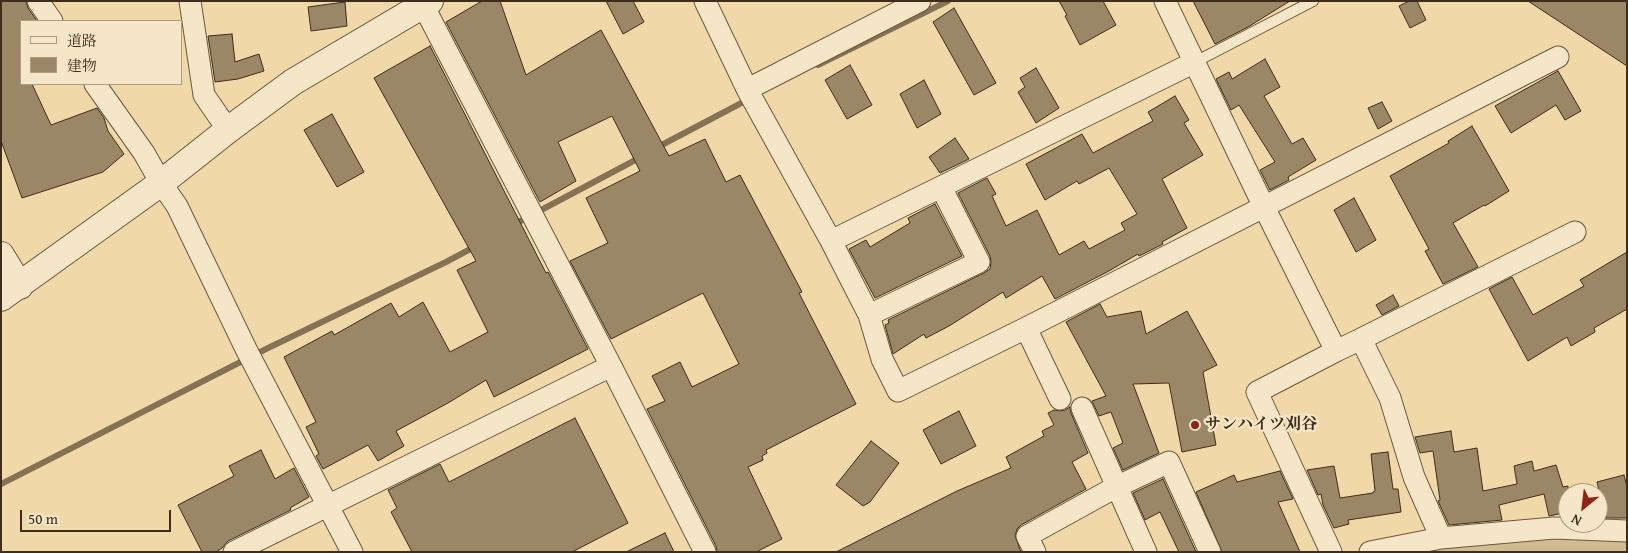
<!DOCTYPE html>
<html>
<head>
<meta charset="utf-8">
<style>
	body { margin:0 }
	#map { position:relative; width:1628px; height:553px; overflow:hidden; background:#f0d8a9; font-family:"Gentium Book Plus","Noto Serif JP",serif }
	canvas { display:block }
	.frame { position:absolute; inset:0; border:2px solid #3f2d1b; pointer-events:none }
	.legend { position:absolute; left:20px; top:20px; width:162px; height:65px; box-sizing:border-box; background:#f5e6c7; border:1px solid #ac9c82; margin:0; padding:6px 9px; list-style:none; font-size:15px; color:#3f2d1b }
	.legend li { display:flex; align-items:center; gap:10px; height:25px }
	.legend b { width:25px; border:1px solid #ac9c82 }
	.north { position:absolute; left:1558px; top:483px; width:50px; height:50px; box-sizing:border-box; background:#f5e6c7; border:1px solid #ac9c82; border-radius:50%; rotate:209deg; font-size:14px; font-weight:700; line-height:20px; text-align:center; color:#3f2d1b }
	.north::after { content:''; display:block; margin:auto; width:18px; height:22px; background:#8f2418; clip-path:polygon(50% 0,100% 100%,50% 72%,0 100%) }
	.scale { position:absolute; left:20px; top:510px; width:151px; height:22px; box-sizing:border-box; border:2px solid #3f2d1b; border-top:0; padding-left:6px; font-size:15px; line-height:18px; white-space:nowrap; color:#3f2d1b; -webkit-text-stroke:4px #f5e6c7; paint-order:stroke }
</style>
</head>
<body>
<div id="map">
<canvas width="1628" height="553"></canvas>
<div class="frame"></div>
<ul class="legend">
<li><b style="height:6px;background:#f5e6c7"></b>道路</li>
<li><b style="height:14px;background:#9b8665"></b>建物</li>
</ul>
<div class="north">N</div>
<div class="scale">50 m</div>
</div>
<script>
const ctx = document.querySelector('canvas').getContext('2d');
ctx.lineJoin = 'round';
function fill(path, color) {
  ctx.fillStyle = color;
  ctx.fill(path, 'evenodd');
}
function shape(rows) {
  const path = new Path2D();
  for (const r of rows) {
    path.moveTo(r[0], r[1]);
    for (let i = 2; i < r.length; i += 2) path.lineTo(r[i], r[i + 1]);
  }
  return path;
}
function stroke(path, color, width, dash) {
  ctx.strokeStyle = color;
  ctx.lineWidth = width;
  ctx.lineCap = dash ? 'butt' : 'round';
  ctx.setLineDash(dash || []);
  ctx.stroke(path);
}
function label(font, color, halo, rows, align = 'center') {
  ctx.font = font + ' "Gentium Book Plus","Noto Serif JP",serif';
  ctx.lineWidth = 4.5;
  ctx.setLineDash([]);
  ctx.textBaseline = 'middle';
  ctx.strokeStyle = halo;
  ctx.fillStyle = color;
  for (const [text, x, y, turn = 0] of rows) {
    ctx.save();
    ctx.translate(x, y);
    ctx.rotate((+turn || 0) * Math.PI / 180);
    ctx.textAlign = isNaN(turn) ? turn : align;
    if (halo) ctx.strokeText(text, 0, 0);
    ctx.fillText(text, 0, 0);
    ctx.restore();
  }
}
fill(shape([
	[1554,533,1627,536,1627,552,1406,552]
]), '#d2bb91');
stroke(shape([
	[818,65,948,1],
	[656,148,749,99],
	[513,225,641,157],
	[1,484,266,349,446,262,476,246]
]), '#857153', 6);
const building = shape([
	[1,1,26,1,28,8,37,21,21,21,21,84,32,84,51,125,97,108,104,118,108,131,124,154,103,172,22,198,1,141,1,1],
	[482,1,500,1,526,75,601,30,669,156,705,139,726,182,740,175,802,292,799,293,856,404,766,450,767,453,762,456,763,460,748,467,782,539,756,552,717,552,716,546,647,409,665,401,652,376,680,362,692,387,739,364,703,293,611,339,570,261,608,243,586,198,640,171,612,116,558,142,576,181,540,202,446,22,482,1],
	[606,1,633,1,644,22,623,34,606,1],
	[1059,1,1103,1,1116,25,1080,45,1065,16,1067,15,1059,1],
	[1193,1,1290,1,1248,27,1215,44,1193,1],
	[1409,1,1417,1,1426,20,1410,28,1399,6,1409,1],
	[1528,1,1627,1,1627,66,1528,1],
	[345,2,347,26,311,31,308,7,345,2],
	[954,8,996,83,974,95,933,22,954,8],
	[232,34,235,62,259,54,264,71,238,79,215,82,208,36,232,34],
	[430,46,546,273,548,272,588,349,494,397,486,380,448,403,396,431,404,446,378,461,368,445,323,469,316,456,319,454,306,427,316,422,284,357,332,331,334,335,391,303,399,317,423,302,450,352,488,332,457,270,476,261,374,78,430,46],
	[1265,59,1280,87,1264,96,1292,144,1303,138,1316,160,1288,177,1289,180,1270,190,1260,170,1275,162,1239,105,1231,110,1216,79,1229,72,1232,79,1265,59],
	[850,65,872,105,847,119,825,80,850,65],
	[1036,68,1059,108,1036,123,1018,92,1025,87,1020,78,1036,68],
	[1558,71,1581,111,1565,120,1556,105,1511,133,1495,106,1558,71],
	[924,80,941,114,917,128,900,94,924,80],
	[1175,96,1189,120,1184,123,1203,155,1162,179,1187,228,1162,242,1163,244,1139,256,1138,254,1107,272,1055,299,1042,276,1006,298,1003,292,949,326,926,338,924,334,893,354,885,325,889,323,888,320,984,273,990,269,991,262,990,256,958,193,987,178,996,194,992,196,1006,226,1037,210,1059,255,1084,241,1089,249,1125,230,1121,223,1137,214,1109,168,1079,184,1077,181,1045,200,1026,164,1082,134,1093,153,1153,121,1148,112,1175,96],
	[1382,102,1392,121,1378,129,1368,108,1382,102],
	[332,114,364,172,337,187,304,130,332,114],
	[1472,126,1509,191,1485,206,1484,205,1453,223,1478,267,1443,284,1425,251,1429,249,1390,176,1449,143,1448,141,1472,126],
	[955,138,969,159,940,173,929,157,955,138],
	[1354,198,1376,240,1356,252,1334,210,1354,198],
	[935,204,962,256,875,298,849,249,866,240,870,247,910,223,908,218,935,204],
	[1627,252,1627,309,1594,328,1595,332,1571,346,1567,337,1528,361,1489,289,1512,277,1533,315,1584,286,1580,280,1627,252],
	[1393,295,1399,306,1382,315,1376,305,1393,295],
	[1100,304,1107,317,1141,311,1146,334,1187,311,1217,365,1203,372,1216,445,1182,452,1169,383,1133,384,1159,453,1123,470,1113,448,1123,443,1111,412,1099,416,1092,401,1106,396,1066,322,1100,304],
	[1070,407,1071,413,1088,453,1072,462,1086,489,1021,525,1017,529,1015,536,1021,552,836,552,957,491,1011,468,1006,457,1044,436,1042,431,1054,425,1048,413,1054,410,1060,411,1065,410,1070,407],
	[959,411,976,446,941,464,923,430,959,411],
	[575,418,628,523,572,552,412,552,391,512,397,508,388,490,440,464,449,482,575,418],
	[1451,431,1454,452,1477,448,1483,491,1517,484,1514,466,1532,461,1534,471,1556,465,1563,487,1568,486,1568,512,1549,516,1544,494,1499,505,1502,520,1449,525,1438,501,1440,500,1433,451,1420,453,1415,437,1451,431],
	[871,441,899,463,870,502,863,506,836,485,871,441],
	[261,450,275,479,294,468,309,497,290,508,291,510,228,541,222,548,216,552,202,552,178,505,234,476,229,466,261,450],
	[1388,452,1393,489,1398,489,1401,512,1348,520,1349,524,1334,528,1323,505,1321,494,1318,495,1307,470,1334,466,1340,498,1373,493,1373,492,1375,491,1371,454,1388,452],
	[1280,471,1293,499,1278,502,1300,552,1222,552,1196,492,1234,475,1237,482,1280,471],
	[1624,475,1627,487,1627,518,1606,518,1597,482,1624,475],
	[1163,479,1196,552,1179,552,1160,512,1145,520,1133,493,1163,479],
	[665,533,674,552,626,552,665,533]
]);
fill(building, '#9b8665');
stroke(building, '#3f2d1b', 1);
const service = shape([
	[1195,62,1313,1]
]);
const minor = shape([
	[38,1,52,21],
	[190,1,204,95,228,130],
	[705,1,748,91,831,241,869,315,882,359,898,391,1026,328,1558,57],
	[1165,1,1264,207,1336,351,1361,339,1390,398,1414,477,1441,538,1370,552],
	[423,5,611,366,705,552],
	[95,84,144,153,161,183,177,206,246,349,352,552],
	[748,89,920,1],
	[831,241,1195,62],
	[869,315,979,262,941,187],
	[1026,328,1060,399],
	[1361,339,1575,232],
	[1082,408,1146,552],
	[1441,538,1554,528,1627,531],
	[234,552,611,366],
	[1035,552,1027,536,1116,487,1169,462,1210,552],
	[1331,552,1257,392,1336,351]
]);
const tertiary = shape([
	[1,255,20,286],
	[1,298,161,183,228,130,293,82,430,1]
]);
stroke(service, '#6b583e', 12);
stroke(minor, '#6b583e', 23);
stroke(tertiary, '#6b583e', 28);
stroke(service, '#f5e6c7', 10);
stroke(minor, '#f5e6c7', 21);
stroke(tertiary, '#f5e6c7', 26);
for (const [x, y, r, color] of [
	[1195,425,5,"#8f2418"]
]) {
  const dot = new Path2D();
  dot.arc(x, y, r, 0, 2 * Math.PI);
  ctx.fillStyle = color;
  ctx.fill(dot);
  stroke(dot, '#f5e6c7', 2);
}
label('bold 16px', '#3f2d1b', '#f5e6c7', [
	["サンハイツ刈谷",1205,425]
], 'left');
</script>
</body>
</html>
